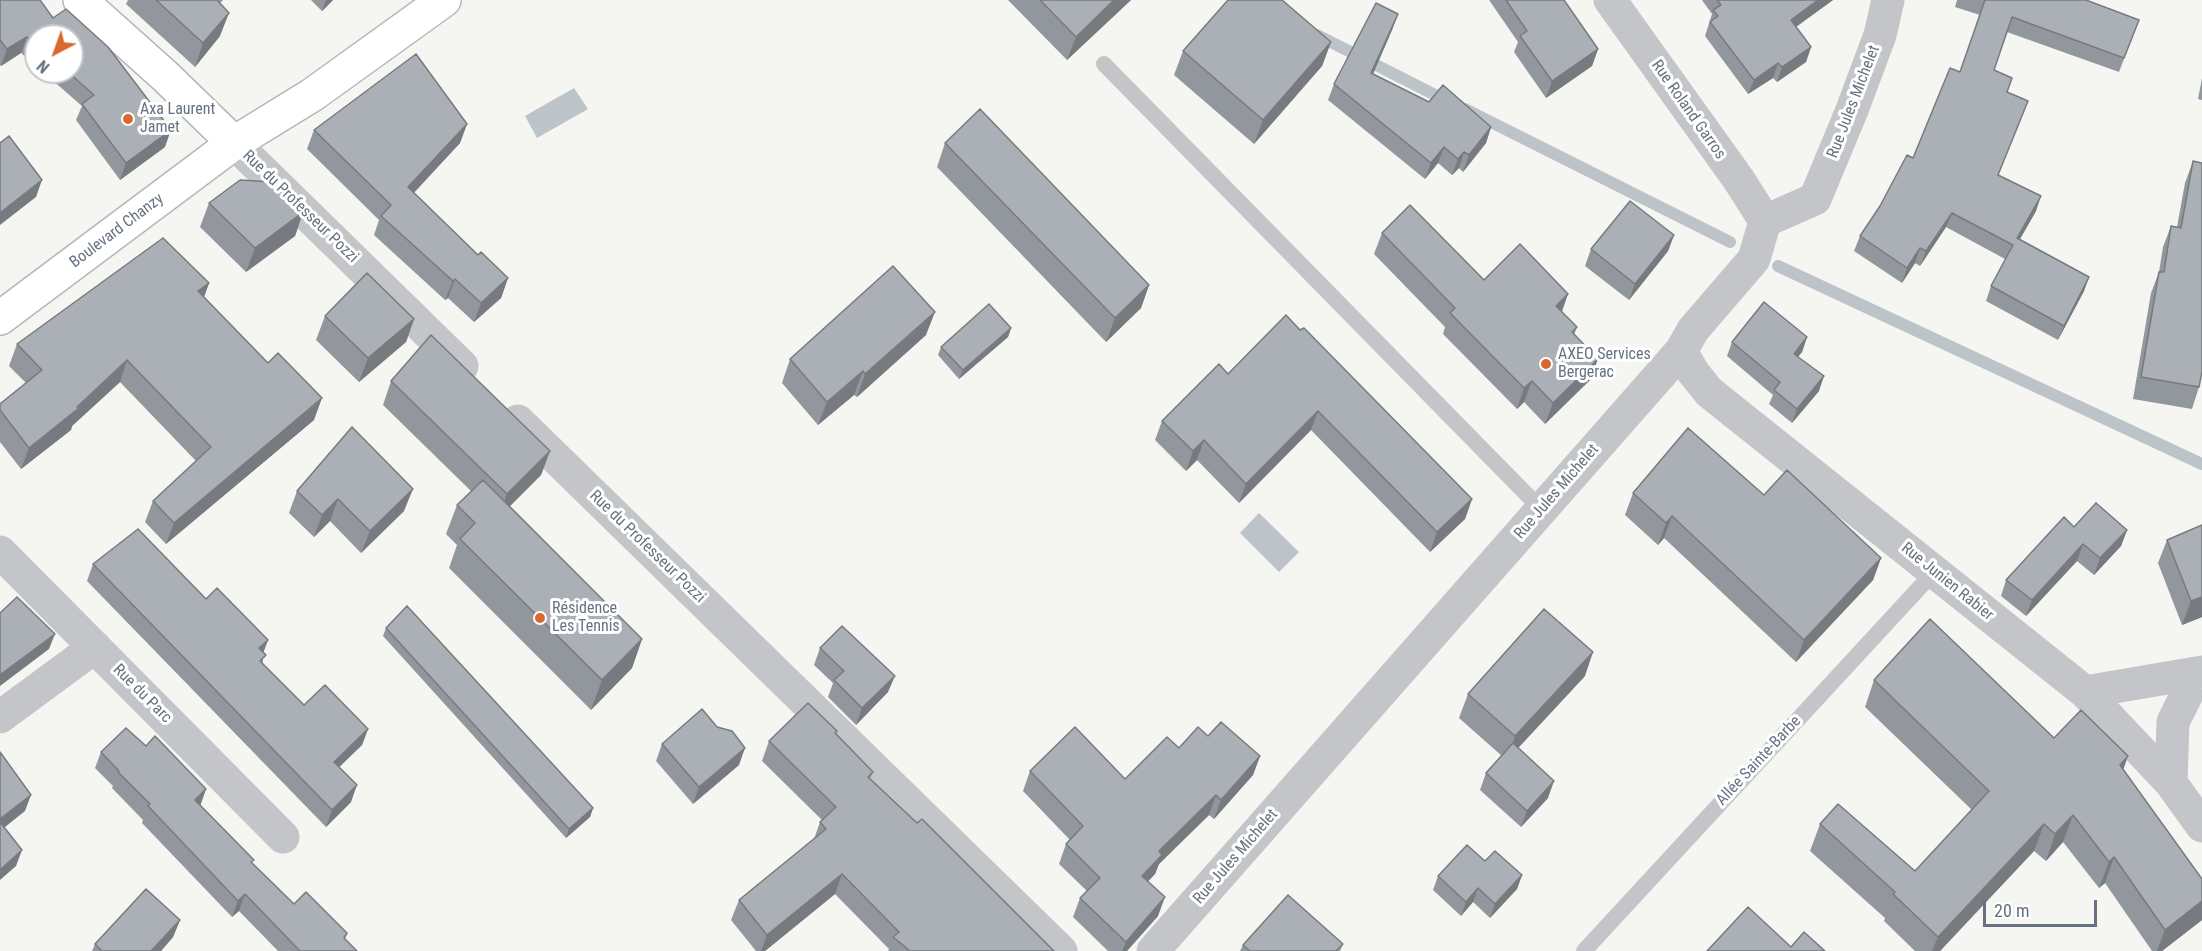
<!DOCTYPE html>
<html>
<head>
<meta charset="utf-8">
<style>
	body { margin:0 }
	#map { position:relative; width:2202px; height:951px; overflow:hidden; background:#f5f5f2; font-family:"Roboto Condensed",sans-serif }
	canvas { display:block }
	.north { position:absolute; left:24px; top:24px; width:60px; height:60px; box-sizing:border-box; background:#fff; border:2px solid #c2c7cd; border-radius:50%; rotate:221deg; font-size:16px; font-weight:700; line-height:24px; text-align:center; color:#667281 }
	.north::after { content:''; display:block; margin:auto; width:21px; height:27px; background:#d7692f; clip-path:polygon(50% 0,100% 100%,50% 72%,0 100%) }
	.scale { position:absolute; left:1983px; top:900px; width:114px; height:27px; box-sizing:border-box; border:3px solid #667281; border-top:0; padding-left:8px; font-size:18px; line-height:21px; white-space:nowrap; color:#667281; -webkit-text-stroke:4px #fff; paint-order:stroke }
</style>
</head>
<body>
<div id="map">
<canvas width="2202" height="951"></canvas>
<div class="north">N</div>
<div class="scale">20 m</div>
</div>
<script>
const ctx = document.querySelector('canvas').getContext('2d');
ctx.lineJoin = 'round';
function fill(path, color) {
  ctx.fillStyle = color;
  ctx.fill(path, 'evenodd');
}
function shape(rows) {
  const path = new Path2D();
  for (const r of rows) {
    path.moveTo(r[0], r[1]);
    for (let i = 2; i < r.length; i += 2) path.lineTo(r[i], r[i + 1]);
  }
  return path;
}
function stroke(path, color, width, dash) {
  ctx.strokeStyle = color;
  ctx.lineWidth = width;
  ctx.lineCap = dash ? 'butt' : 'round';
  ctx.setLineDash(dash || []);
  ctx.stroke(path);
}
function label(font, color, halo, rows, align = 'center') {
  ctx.font = font + ' "Roboto Condensed",sans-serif';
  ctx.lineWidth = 6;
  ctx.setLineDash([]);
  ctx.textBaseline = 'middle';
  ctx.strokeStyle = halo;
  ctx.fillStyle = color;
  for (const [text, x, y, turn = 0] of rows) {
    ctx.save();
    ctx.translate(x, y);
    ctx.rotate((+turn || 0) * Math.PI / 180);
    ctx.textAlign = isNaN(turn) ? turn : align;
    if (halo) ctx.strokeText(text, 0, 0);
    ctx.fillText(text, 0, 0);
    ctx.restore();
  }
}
fill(shape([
	[574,88,588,109,537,138,525,116],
	[1259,513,1299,552,1279,572,1240,533]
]), '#bcc4c9');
stroke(shape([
	[1317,35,1449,102],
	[1465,109,1730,242],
	[1778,266,2202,464]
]), '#bcc4c9', 12);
const secondary = shape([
	[80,0,165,76,234,143],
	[0,318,234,143,312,95,444,0]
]);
stroke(secondary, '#b3b7bb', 36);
stroke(shape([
	[1104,64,1542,510],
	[1584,951,1934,572]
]), '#c3c5c9', 16);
stroke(shape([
	[1610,0,1739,180,1765,221],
	[234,143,462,366],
	[1681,351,1693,372,1709,392,2085,692,2171,783,2202,826],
	[518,421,1061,951],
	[0,552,283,837],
	[2085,692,2202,672],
	[0,717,95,647],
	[2171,783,2173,722,2197,674],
	[1153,951,1681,351,1693,330,1754,259,1765,221,1815,199,1852,110,1880,35,1888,0]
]), '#c3c5c9', 33);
stroke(secondary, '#fff', 33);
fill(shape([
	[0,0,53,18,165,147,120,180,76,120,82,106,43,72,72,72,36,36,36,66,21,53,1,66,0,65],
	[128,0,223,0,220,3,220,36,195,67,126,4],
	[311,0,333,0,322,11],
	[1008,0,1131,0,1067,60],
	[1489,0,1564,0,1598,49,1592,66,1546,98,1514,52,1518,42],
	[1702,0,1833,0,1796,27,1811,47,1806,62,1777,82,1773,78,1748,94,1705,36,1712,14],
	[1957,0,2086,0,2139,20,2119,72,2007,32,1994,70,2022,116,1998,175,2036,211,2020,239,2089,277,2084,291,2058,340,1986,301,1991,286,2005,259,1946,227,1920,266,1915,263,1902,283,1854,251,1860,236,1913,158,1960,72,1980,15,1955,7],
	[1398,14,1392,30,1373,74,1429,102,1491,127,1486,143,1463,172,1459,168,1452,175,1438,163,1425,179,1328,100,1334,84],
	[1331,42,1322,66,1254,144,1174,75,1183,51],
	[2202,78,2202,100,2198,99],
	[467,124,460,143,414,193,478,255,508,278,501,298,474,322,448,298,445,300,374,235,379,220,307,149,314,130],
	[945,143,1149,285,1141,308,1106,342,937,167],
	[2193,161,2199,387,2192,409,2133,399,2151,293,2159,272,2163,247,2171,226,2177,227,2185,183],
	[209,203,303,212,295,236,246,272,200,227],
	[1382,233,1484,280,1568,294,1562,312,1577,327,1574,335,1590,380,1545,424,1524,402,1517,409,1443,334,1445,327,1374,254],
	[1674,235,1668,251,1629,300,1585,266,1591,249],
	[209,283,204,297,314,420,166,544,145,522,153,501,196,461,120,382,72,426,71,430,21,469,0,442,0,404,26,383,9,366,17,344],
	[325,316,414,319,406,342,359,382,316,340],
	[1011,328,1008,337,959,379,938,355,941,347],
	[1300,330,1472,499,1465,519,1430,552,1311,430,1239,503,1197,460,1186,471,1155,440,1162,421,1228,374],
	[926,335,857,397,854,395,818,425,782,383,790,359],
	[1807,337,1802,352,1798,357,1819,391,1792,423,1769,404,1773,395,1727,356,1732,342],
	[391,381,550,451,541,475,510,506,642,639,632,668,591,710,449,568,457,545,446,534,457,505,471,491,383,405],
	[297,491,404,511,361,553,330,521,314,537,289,513],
	[1633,493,1764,495,1881,558,1873,580,1796,662,1664,538,1658,545,1625,515],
	[2202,525,2202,617,2182,625,2158,563,2167,540],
	[2074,527,2127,530,2121,546,2094,575,2077,561,2026,616,2001,596,2006,580],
	[93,564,206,599,268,640,263,653,263,664,304,705,368,729,362,745,339,767,351,802,326,827,87,581],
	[386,628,593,808,590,817,566,838,383,636],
	[820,648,888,692,856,725,828,697,833,683,814,665],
	[1585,676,1518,748,1548,798,1521,827,1480,790,1486,773,1502,756,1459,718,1468,694],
	[1874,680,2054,738,2123,770,2202,879,2202,920,2162,951,2152,951,2105,883,2099,888,2063,842,2046,861,2034,851,1940,951,1915,951,1884,921,1885,918,1810,851,1820,824,1915,871,1972,810,1865,707],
	[836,733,873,772,870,779,1054,951,888,951,889,949,835,894,765,951,756,951,731,920,739,900,814,839,820,822,822,820,762,761,769,741],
	[1208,736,1260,756,1253,775,1214,819,1209,815,1159,864,1155,874,1148,881,1158,916,1127,951,1108,951,1073,917,1080,898,1087,891,1059,864,1066,844,1070,840,1023,791,1030,771,1125,779],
	[662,744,739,765,693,804,656,761],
	[146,746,206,789,200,806,252,863,294,904,347,933,345,939,357,951,278,951,239,911,232,917,142,823,143,820,112,788,113,786,95,768,101,752],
	[1485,861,1522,875,1517,889,1490,918,1473,902,1461,916,1433,890,1438,876],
	[180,920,173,937,161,951,92,951,95,944],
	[1343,944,1340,951,1240,951,1243,945]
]), '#92979d');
fill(shape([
	[326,0,333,0,322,11],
	[1114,0,1131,0,1067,60,1076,37],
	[1818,0,1833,0,1786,34,1791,20],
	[229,13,220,36,195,67,203,43],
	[1398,14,1392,30,1366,90,1371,73],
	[27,37,21,53,1,66,7,49],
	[1331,42,1322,66,1254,144,1263,120],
	[1811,47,1806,62,1777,82,1782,67],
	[1598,49,1592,66,1546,98,1552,81],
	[1778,63,1773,78,1748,94,1754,80],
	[467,124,460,143,401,206,408,187],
	[1491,127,1486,143,1463,172,1469,155],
	[171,130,165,147,120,180,126,163],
	[1444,147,1438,163,1425,179,1431,163],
	[1464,152,1459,168,1452,175,1458,159],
	[42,180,36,197,0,225,0,213],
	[2041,196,2036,211,2012,253,2017,238],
	[303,212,295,236,246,272,255,248],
	[1952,213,1946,227,1920,266,1926,251],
	[1674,235,1668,251,1629,300,1635,284],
	[1920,248,1915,263,1902,283,1907,268],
	[2089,277,2084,291,2058,340,2064,326],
	[508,278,501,298,474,322,481,303],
	[455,279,448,298,445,300,453,281],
	[209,283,201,305,198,291],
	[1149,285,1141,308,1106,342,1115,318],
	[1568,294,1560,315,1556,306],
	[935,312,926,335,857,397,865,374],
	[414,319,406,342,359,382,368,358],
	[1011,328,1008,337,959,379,963,370],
	[1807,337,1802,352,1789,368,1794,354],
	[1598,359,1590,380,1545,424,1553,403],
	[127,360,120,382,72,426,71,430,21,469,29,448,77,407],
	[863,371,854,395,818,425,827,402],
	[1824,376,1819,391,1792,423,1797,409],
	[1532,381,1524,402,1517,409,1524,388],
	[322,398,314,420,166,544,174,523],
	[1318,411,1311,430,1239,503,1246,484],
	[1204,440,1197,460,1186,471,1193,451],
	[550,451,541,475,498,518,507,494],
	[413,489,404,511,361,553,370,531],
	[338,499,330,521,314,537,322,515],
	[1472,499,1465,519,1430,552,1437,532],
	[1672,516,1664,538,1658,545,1666,523],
	[2127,530,2121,546,2094,575,2100,558],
	[2083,544,2077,561,2026,616,2032,600],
	[1881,558,1873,580,1796,662,1804,640],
	[2202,597,2202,617,2182,625,2191,601],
	[55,634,49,649,0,686,0,675],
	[642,639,632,668,591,710,602,680],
	[268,640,262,656,259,648],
	[1593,652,1585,676,1507,760,1515,736],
	[895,676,888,692,856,725,862,708],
	[368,729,362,745,328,778,334,762],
	[745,748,739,765,693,804,699,787],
	[1260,756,1253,775,1214,819,1221,800],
	[2128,756,2119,782,2120,765],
	[1554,781,1548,798,1521,827,1527,811],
	[357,785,351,802,326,827,332,810],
	[206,789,200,806,195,800],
	[31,795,25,811,0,831,0,819],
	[1216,795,1209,815,1159,864,1155,874,1135,895,1142,876,1159,851],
	[593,808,590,817,566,838,569,829],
	[2073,815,2063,842,2046,861,2055,834],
	[2044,824,2034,851,1940,951,1932,951,1938,937],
	[22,850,16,866,0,880,0,870],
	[2114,857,2105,883,2099,888,2109,862],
	[842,874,835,894,765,951,761,951,767,935],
	[1522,875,1517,889,1490,918,1495,904],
	[1478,888,1473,902,1461,916,1466,902],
	[245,894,239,911,232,917,238,901],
	[1165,897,1158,916,1127,951,1122,951,1126,942],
	[2202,901,2202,920,2162,951,2157,951,2165,930],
	[180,920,173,937,161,951,151,951]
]), '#777b7f');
const building = shape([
	[0,0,40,0,53,18,66,9,108,47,171,130,126,163,82,104,94,95,68,72,72,72,72,36,36,36,36,44,27,37,7,49,0,40,0,0],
	[156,0,217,0,229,13,203,43,156,0],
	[1040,0,1114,0,1076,37,1040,0],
	[1228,0,1282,0,1331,42,1263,120,1183,51,1228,0],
	[1506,0,1564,0,1598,49,1552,81,1520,36,1527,31,1506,0],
	[1717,0,1818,0,1791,20,1811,47,1782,67,1778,63,1754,80,1710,22,1718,16,1713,10,1721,5,1717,0],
	[1985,0,2086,0,2139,20,2124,58,2012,17,1994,70,2012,78,2007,92,2028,101,1998,175,2041,196,2017,238,2089,277,2064,326,1991,286,2013,245,1952,213,1926,251,1920,248,1907,268,1860,236,1880,206,1907,155,1913,158,1950,68,1960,72,1985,0],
	[1376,3,1398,14,1371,73,1429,102,1443,85,1491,127,1469,155,1464,152,1458,159,1444,147,1431,163,1334,84,1376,3],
	[416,54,467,124,408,187,478,255,481,252,508,278,481,303,455,279,453,281,381,216,391,205,314,130,416,54],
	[980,109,1149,285,1115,318,945,143,980,109],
	[9,136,42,180,0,213,0,143,9,136],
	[2193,161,2202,163,2202,372,2199,387,2141,377,2159,272,2164,272,2171,226,2181,228,2193,161],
	[240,180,272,182,303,212,255,248,209,203,240,180],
	[1630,201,1674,235,1635,284,1591,249,1630,201],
	[1410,205,1484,280,1520,244,1568,294,1556,306,1577,327,1572,332,1598,359,1553,403,1532,381,1524,388,1450,313,1455,308,1382,233,1410,205],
	[163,238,209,283,198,291,268,363,278,353,322,398,174,523,153,501,211,447,127,360,77,407,79,408,29,448,0,410,0,404,42,370,17,344,163,238],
	[893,266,935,312,865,374,863,371,827,402,790,359,893,266],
	[367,273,414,319,368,358,325,316,367,273],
	[1764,302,1807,337,1794,354,1824,376,1797,409,1774,390,1780,382,1732,342,1764,302],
	[989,304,1011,328,963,370,941,347,989,304],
	[1286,315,1300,330,1304,328,1472,499,1437,532,1318,411,1246,484,1204,440,1193,451,1162,421,1219,364,1228,374,1286,315],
	[431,335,550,451,507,494,391,381,431,335],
	[352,427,413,489,370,531,338,499,322,515,297,491,352,427],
	[1688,428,1764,495,1787,470,1881,558,1804,640,1672,516,1666,523,1633,493,1688,428],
	[483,480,642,639,602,680,460,539,475,523,457,505,483,480],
	[2096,503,2127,530,2100,558,2083,544,2032,600,2006,580,2064,517,2074,527,2096,503],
	[2202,525,2202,597,2191,601,2167,540,2202,525],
	[138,529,206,599,217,588,268,640,259,648,266,655,260,661,304,705,325,685,368,729,334,762,357,785,332,810,93,564,138,529],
	[17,597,55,634,0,675,0,613,17,597],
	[407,606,593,808,569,829,386,628,407,606],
	[1544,609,1593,652,1515,736,1468,694,1544,609],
	[1930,619,2054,738,2081,710,2128,756,2120,765,2202,879,2202,901,2165,930,2114,857,2109,862,2073,815,2055,834,2044,824,1938,937,1893,894,1895,892,1820,824,1838,804,1915,871,1989,791,1874,680,1930,619],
	[842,626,895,676,862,708,834,680,844,671,820,648,842,626],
	[808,703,837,731,835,733,873,772,868,777,917,823,922,819,1054,951,910,951,893,937,899,932,842,874,767,935,739,900,826,829,820,822,836,807,769,741,808,703],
	[702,709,717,727,732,731,745,748,699,787,662,744,702,709],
	[1221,722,1260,756,1221,800,1216,795,1159,851,1162,855,1142,876,1165,897,1126,942,1080,898,1100,878,1066,844,1083,826,1030,771,1075,727,1125,779,1167,737,1179,748,1198,727,1208,736,1221,722],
	[126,728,146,746,155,736,206,789,195,800,254,860,251,862,294,904,306,892,347,933,344,938,357,951,300,951,245,894,238,901,148,806,150,804,118,772,119,771,101,752,126,728],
	[1513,743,1554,781,1527,811,1486,773,1513,743],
	[0,752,31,795,0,819,0,752],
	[0,822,22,850,0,870,0,822],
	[1467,845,1485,861,1495,851,1522,875,1495,904,1478,888,1466,902,1438,876,1467,845],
	[146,889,180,920,151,951,102,951,95,944,146,889],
	[1288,895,1343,944,1336,951,1250,951,1243,945,1288,895],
	[1748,907,1791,947,1804,932,1825,951,1707,951,1748,907]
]);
fill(building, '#aab0b6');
stroke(building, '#777b7f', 1.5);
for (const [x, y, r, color] of [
	[128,119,6,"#d7692f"],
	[1546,364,6,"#d7692f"],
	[540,618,6,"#d7692f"]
]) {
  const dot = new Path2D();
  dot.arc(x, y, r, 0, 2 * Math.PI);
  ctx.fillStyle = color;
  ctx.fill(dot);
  stroke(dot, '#fff', 2);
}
label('16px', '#667281', '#fff', [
	["Rue Jules Michelet",1854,102,-69],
	["Rue Roland Garros",1688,110,55],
	["Rue du Professeur Pozzi",300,207,44],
	["Boulevard Chanzy",117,231,-37],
	["Rue Jules Michelet",1557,492,-49],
	["Rue du Professeur Pozzi",647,547,44],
	["Rue Junien Rabier",1947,582,39],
	["Rue du Parc",142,694,45],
	["Allée Sainte-Barbe",1759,761,-47],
	["Rue Jules Michelet",1236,857,-49]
]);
label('16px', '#667281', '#fff', [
	["Axa Laurent",140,110],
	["Jamet",140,128],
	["AXEO Services",1558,355],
	["Bergerac",1558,373],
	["Résidence",552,609],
	["Les Tennis",552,627]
], 'left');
</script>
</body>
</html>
